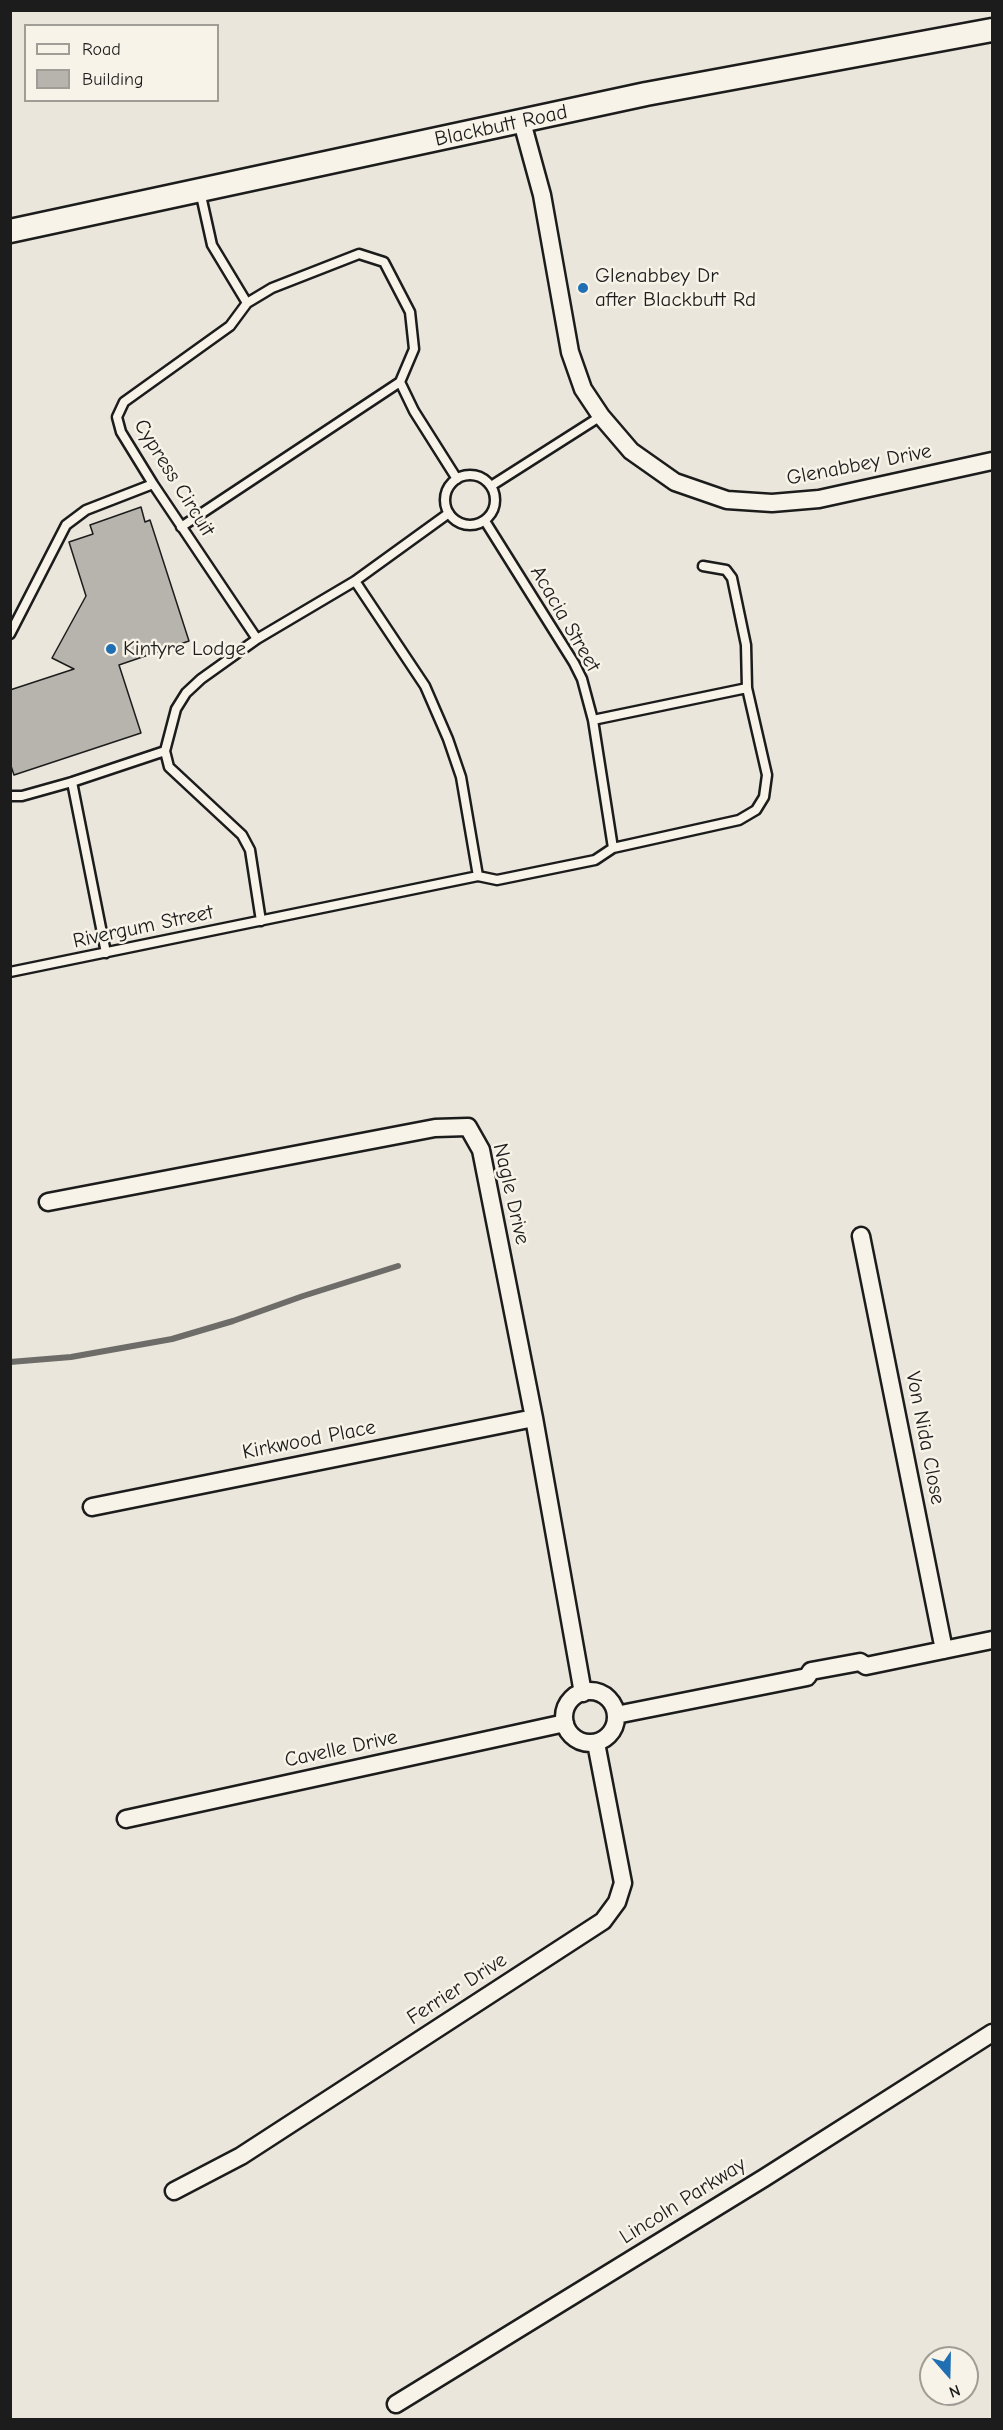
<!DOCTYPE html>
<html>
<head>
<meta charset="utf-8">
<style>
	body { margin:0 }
	#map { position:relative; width:1003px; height:2430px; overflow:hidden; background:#eae6dc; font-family:"Comic Neue",sans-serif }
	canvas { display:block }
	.frame { position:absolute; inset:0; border:12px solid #1c1c1c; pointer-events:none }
	.legend { position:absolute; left:24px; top:24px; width:195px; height:78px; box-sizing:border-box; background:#f7f3e8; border:2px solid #9f9d96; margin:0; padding:8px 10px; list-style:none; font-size:18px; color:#1c1c1c }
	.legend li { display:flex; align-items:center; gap:12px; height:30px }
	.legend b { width:30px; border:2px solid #9f9d96 }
	.north { position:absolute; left:919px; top:2346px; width:60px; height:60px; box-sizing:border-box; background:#f7f3e8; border:2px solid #9f9d96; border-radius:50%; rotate:160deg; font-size:16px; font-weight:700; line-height:24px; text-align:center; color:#1c1c1c }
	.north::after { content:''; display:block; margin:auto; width:21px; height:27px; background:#1f6fb2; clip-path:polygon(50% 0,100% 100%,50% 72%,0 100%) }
</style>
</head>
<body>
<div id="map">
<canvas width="1003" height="2430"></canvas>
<div class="frame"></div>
<ul class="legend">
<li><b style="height:8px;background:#f7f3e8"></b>Road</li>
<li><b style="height:16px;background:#b6b4ac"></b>Building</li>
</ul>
<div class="north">N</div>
</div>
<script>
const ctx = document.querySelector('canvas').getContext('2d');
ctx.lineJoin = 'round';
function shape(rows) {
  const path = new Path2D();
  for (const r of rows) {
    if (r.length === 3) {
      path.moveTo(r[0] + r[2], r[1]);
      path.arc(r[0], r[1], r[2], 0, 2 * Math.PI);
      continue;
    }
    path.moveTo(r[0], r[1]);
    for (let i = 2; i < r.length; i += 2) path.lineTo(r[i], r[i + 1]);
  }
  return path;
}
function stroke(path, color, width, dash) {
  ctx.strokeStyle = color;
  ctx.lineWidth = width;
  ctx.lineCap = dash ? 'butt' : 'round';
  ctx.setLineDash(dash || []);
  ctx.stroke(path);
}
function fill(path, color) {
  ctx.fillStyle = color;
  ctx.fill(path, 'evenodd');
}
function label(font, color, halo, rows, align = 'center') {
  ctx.font = font + ' "Comic Neue",sans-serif';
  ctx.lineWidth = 5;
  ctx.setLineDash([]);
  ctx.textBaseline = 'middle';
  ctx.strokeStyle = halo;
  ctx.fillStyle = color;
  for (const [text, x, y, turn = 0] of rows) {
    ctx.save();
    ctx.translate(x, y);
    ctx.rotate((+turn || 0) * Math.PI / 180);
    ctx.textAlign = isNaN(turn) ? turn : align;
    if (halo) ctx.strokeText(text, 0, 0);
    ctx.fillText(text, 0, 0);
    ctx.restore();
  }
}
stroke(shape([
	[10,1362,71,1357,172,1339,233,1321,303,1296,398,1266]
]), '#6d6c68', 6);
const building = shape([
	[141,507,145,522,150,520,189,641,119,665,141,733,14,775,10,763,10,690,74,669,52,658,86,596,69,542,93,534,90,525,141,507]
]);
fill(building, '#b6b4ac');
stroke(building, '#1c1c1c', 1.5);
const lane = shape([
	[200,191,212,245,247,303],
	[470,500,25],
	[491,486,601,416],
	[485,521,574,663,582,679,593,720,613,848],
	[181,527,400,382],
	[355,581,425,686,448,739,461,777,478,876],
	[10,634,66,525,86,510,153,484],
	[257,639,153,484,121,432,117,417,124,402,230,326,247,303,272,288,359,254,384,262,410,312,414,349,400,382,414,411,457,479],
	[593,720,747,688],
	[165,751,176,709,186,693,201,679,257,639,355,581,449,513],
	[165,751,169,767,242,835,250,850,261,921],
	[72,782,106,953],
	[10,796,22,796,72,782,165,751],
	[10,972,478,876,497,880,595,860,613,848,739,820,756,810,764,797,767,775,747,688,746,645,732,578,726,570,703,566]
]);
const street = shape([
	[522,122,542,195,570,352,583,389,601,416,631,451,675,482,727,500,772,503,819,499,992,461],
	[48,1202,435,1128,468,1127,481,1150,534,1418,583,1693],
	[861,1236,944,1650],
	[92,1507,534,1418],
	[590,1717,26],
	[616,1715,807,1677,811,1671,860,1662,866,1666,992,1640],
	[126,1819,565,1723],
	[174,2191,241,2156,603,1921,617,1902,623,1883,596,1743],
	[396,2404,764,2178,992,2033]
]);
const secondary = shape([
	[10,231,646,94,992,30]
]);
stroke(lane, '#1c1c1c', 13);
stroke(street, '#1c1c1c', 21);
stroke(secondary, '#1c1c1c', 27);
stroke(lane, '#f7f3e8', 8);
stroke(street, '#f7f3e8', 16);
stroke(secondary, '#f7f3e8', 22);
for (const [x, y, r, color] of [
	[583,288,6,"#1f6fb2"],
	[111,649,6,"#1f6fb2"]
]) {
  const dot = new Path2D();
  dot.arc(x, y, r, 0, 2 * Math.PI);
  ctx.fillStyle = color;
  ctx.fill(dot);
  stroke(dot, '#f7f3e8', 2);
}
label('21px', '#1c1c1c', '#f7f3e8', [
	["Blackbutt Road",501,126,-12],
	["Glenabbey Drive",859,465,-11],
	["Cypress Circuit",174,478,58],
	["Acacia Street",565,619,60],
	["Rivergum Street",143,927,-12],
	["Nagle Drive",511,1194,77],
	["Von Nida Close",925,1438,79],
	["Kirkwood Place",309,1440,-11],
	["Cavelle Drive",341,1749,-12],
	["Ferrier Drive",457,1989,-33],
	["Lincoln Parkway",683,2201,-32]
]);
label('21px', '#1c1c1c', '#f7f3e8', [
	["Glenabbey Dr",595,276],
	["after Blackbutt Rd",595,300],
	["Kintyre Lodge",123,649]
], 'left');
</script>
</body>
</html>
